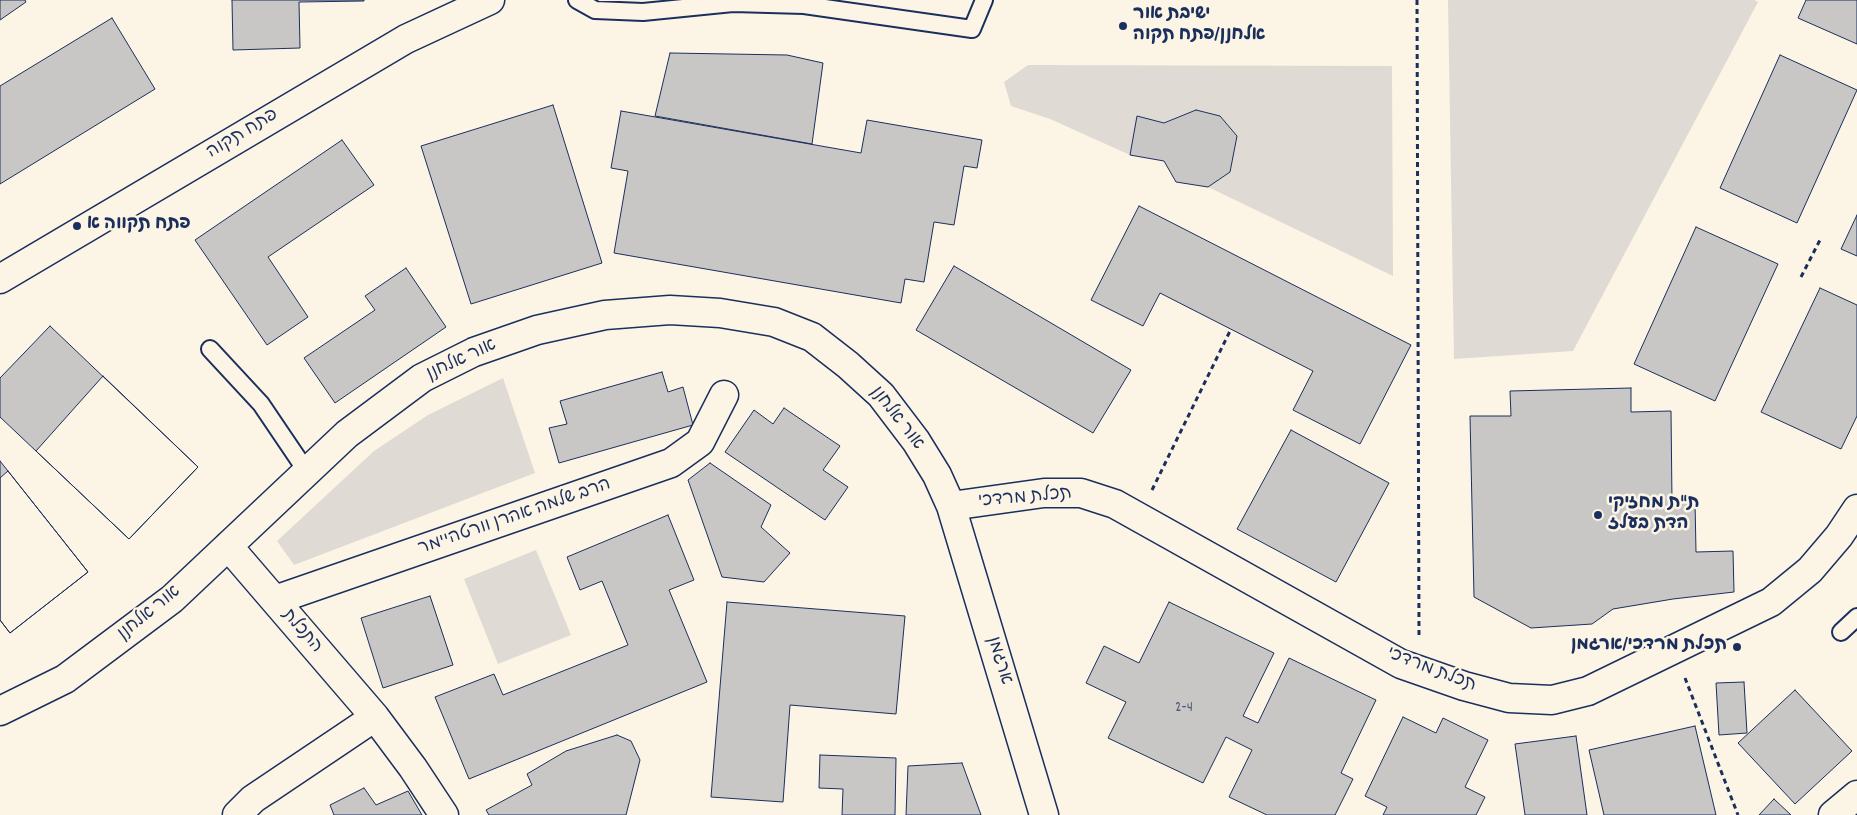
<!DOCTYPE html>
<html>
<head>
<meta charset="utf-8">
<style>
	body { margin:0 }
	canvas { display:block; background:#fcf5e5 }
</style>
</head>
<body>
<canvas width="1857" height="815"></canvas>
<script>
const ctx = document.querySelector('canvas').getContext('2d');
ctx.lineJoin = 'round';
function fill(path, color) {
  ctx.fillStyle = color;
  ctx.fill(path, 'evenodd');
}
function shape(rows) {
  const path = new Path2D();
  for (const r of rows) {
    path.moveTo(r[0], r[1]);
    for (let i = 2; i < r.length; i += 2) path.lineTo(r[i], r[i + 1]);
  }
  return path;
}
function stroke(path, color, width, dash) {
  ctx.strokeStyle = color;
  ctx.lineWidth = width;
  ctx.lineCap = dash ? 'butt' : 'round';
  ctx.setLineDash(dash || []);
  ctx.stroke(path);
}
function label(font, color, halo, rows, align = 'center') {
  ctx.font = font + ' Dekko,"Playpen Sans Hebrew",sans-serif';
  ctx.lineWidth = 5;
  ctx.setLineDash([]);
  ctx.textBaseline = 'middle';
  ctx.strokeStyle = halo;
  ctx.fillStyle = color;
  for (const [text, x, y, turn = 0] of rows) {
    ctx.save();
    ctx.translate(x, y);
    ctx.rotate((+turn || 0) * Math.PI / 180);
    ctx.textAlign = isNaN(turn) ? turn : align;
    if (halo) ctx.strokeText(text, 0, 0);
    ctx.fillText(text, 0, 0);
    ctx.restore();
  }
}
fill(shape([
	[1448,0,1754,0,1758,2,1573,351,1454,359],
	[1028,65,1392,66,1393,276,1208,187,1230,172,1237,136,1220,116,1196,110,1164,123,1130,155,1050,119,1011,106,1004,82],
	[503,378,535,473,294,565,277,541,374,451,428,415],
	[536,550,571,635,498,664,464,579]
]), '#dfdbd4');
const building = shape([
	[0,0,25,0,26,2,0,20,0,0],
	[232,0,364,0,364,1,299,2,300,48,233,50,232,0],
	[1806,0,1857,0,1857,44,1798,18,1806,0],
	[112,18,155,89,0,184,0,86,112,18],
	[670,53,787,55,823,63,812,144,655,116,670,53],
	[1780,55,1857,90,1797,223,1720,188,1780,55],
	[553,105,602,263,471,304,421,146,553,105],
	[1196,110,1220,116,1237,136,1230,172,1208,187,1176,182,1164,161,1130,155,1137,116,1164,123,1196,110],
	[621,111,861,153,867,120,982,140,977,168,964,166,954,225,934,222,924,282,905,279,901,303,614,253,628,171,611,168,621,111],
	[342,140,374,185,268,257,308,317,267,345,195,240,342,140],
	[1139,206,1411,345,1360,444,1293,410,1313,371,1160,293,1143,326,1091,300,1139,206],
	[1857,215,1857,256,1841,249,1857,215],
	[1696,227,1778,264,1715,401,1634,364,1696,227],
	[954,266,1131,370,1093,433,916,330,954,266],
	[406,268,446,327,335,403,304,358,375,310,365,296,406,268],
	[1820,288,1857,305,1857,416,1841,449,1761,412,1820,288],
	[50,326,198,467,129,539,0,417,0,378,50,326],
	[662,372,668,392,683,387,693,425,559,463,549,428,567,424,560,401,662,372],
	[103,376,198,467,129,539,36,451,103,376],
	[1631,388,1631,412,1671,411,1672,502,1695,501,1696,552,1733,551,1734,592,1673,599,1613,609,1592,624,1531,628,1474,597,1470,416,1511,416,1510,391,1631,388],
	[784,408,840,446,823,470,848,487,825,520,725,452,754,410,773,424,784,408],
	[1291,430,1389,483,1336,582,1237,529,1291,430],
	[0,461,88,572,10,633,0,620,0,461],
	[710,463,771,505,761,527,790,553,764,582,722,577,688,480,710,463],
	[8,471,88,572,10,633,0,620,0,478,8,471],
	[668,515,694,580,669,590,707,682,469,779,435,697,494,674,503,695,628,645,602,581,580,590,567,557,668,515],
	[430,596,453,665,383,688,361,618,430,596],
	[727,602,905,616,896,714,790,705,783,802,711,797,727,602],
	[1169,602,1274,653,1243,716,1258,723,1289,658,1376,700,1341,773,1353,779,1335,815,1267,815,1229,797,1252,750,1226,737,1203,783,1108,738,1126,702,1086,683,1104,646,1139,663,1169,602],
	[1744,682,1747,733,1719,735,1716,683,1744,682],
	[1795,690,1852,751,1795,804,1738,743,1795,690],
	[1403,717,1436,733,1443,718,1488,740,1465,787,1485,797,1476,815,1383,815,1387,807,1365,796,1403,717],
	[1695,726,1716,815,1604,815,1589,750,1695,726],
	[617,735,631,741,640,760,626,815,489,815,486,810,532,785,527,774,566,751,617,735],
	[1576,736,1587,815,1525,815,1515,744,1576,736],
	[820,755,896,758,895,815,842,815,843,789,819,788,820,755],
	[962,763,981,815,906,815,908,766,962,763],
	[364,788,376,805,408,791,422,815,334,815,330,805,364,788],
	[1774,799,1791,815,1759,815,1774,799]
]);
fill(building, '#c8c7c6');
stroke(building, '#1b2f5e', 1);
const lane = shape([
	[577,0,595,10,643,12,733,3,804,5,972,29,984,0],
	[210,349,261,404,307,472],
	[1841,632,1857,617]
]);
const street = shape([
	[951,506,1044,493,1081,493,1115,504,1401,664,1464,686,1509,698,1552,700,1588,691,1771,602,1810,570,1839,536,1857,509],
	[228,546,375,717,413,768,444,815],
	[275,600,671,463,700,442,724,395],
	[0,711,65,679,172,599,347,434,422,378,474,352,537,330,605,315,670,310,720,313,774,322,812,337,848,365,881,395,916,441,937,475,951,506,1044,815],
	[237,815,253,799,375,717],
	[1833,815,1857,795]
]);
const secondary = shape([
	[0,279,406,39,490,0]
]);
stroke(lane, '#1b2f5e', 20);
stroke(street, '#1b2f5e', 31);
stroke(secondary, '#1b2f5e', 31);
stroke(shape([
	[1417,0,1419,637],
	[1801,277,1821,238],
	[1152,490,1231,329],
	[1685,678,1738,815]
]), '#1b2f5e', 3, [5, 4]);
stroke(lane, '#fcf5e5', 16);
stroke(street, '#fcf5e5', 28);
stroke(secondary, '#fcf5e5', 28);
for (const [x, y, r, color] of [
	[1123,26,5,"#1b2f5e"],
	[77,226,5,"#1b2f5e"],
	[1598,515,5,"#1b2f5e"],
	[1737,647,5,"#1b2f5e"]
]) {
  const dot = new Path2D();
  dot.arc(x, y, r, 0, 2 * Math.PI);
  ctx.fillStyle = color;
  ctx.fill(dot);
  stroke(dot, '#fcf5e5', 2);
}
label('15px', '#465578', null, [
	["2-4",1184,709]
]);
label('bold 18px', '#1b2f5e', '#fcf5e5', [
	["ישיבת אור",1133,16],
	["אלחנן/פתח תקוה",1133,37],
	["פתח תקווה א",87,226],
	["ת\"ת מחזיקי",1608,505],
	["הדת בעלז",1608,526],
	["תכלת מרדכי/ארגמן",1727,647,"right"]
], 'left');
label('18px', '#1b2f5e', '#fcf5e5', [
	["פתח תקוה",243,135,-31],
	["אור אלחנן",462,361,-25],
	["אור אלחנן",896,419,52],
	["תכלת מרדכי",1025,499,-5],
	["הרב שלמה אהרן וורטהיימר",515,518,-19],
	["אור אלחנן",150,614,-39],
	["התכלת",301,632,49],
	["ארגמן",998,661,73],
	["תכלת מרדכי",1431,671,21]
]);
</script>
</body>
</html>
